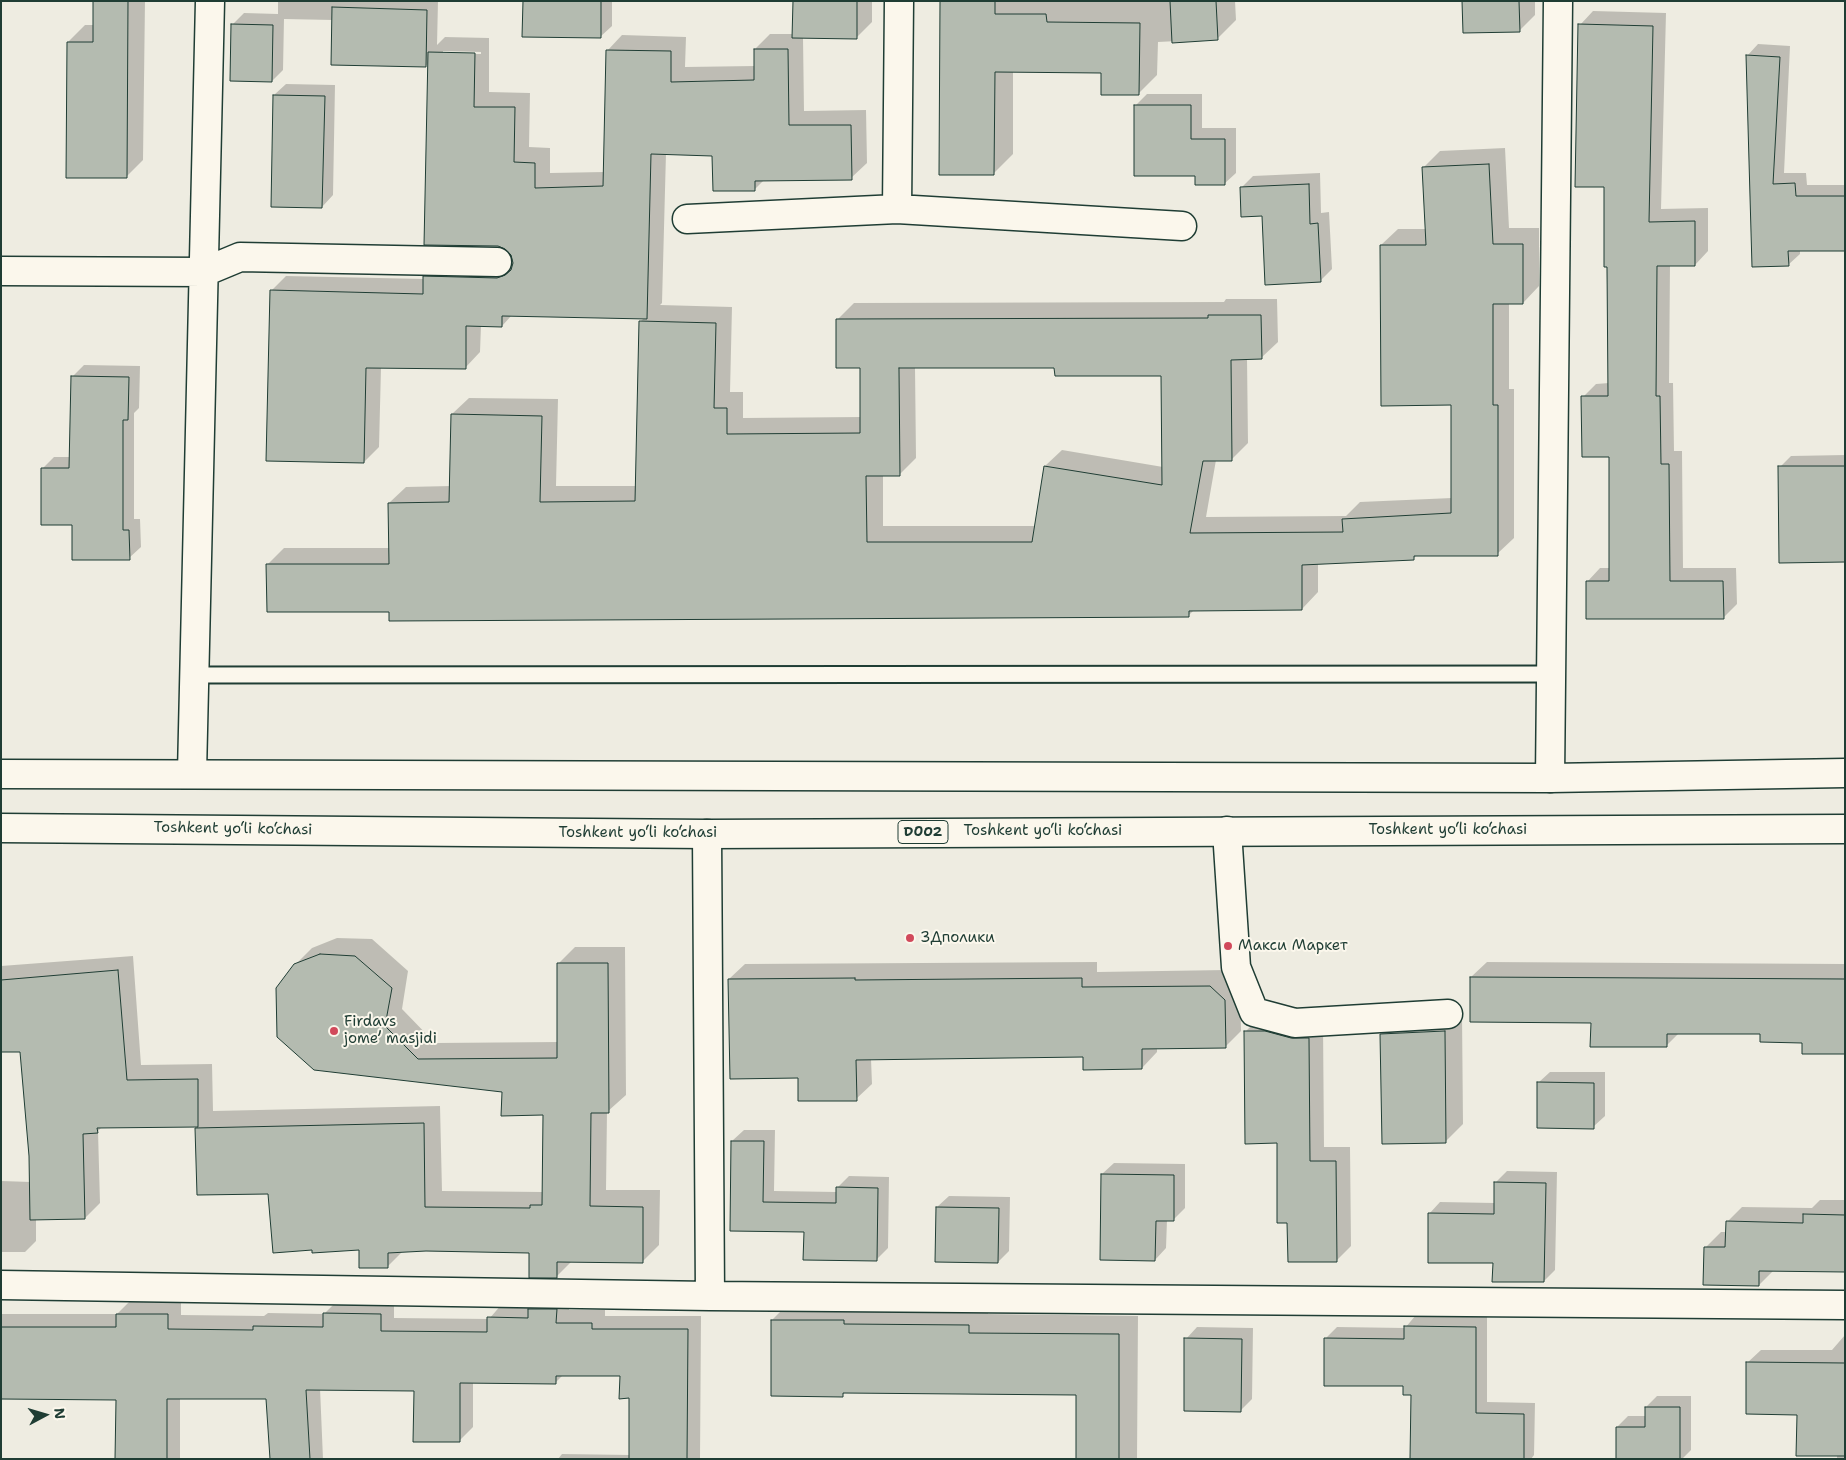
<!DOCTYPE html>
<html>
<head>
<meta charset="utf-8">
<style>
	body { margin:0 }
	#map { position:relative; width:1846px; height:1460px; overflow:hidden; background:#eeece1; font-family:"Shantell Sans",sans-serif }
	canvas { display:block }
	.frame { position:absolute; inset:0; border:2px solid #1f3d34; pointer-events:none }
	.north { position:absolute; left:20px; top:1390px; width:50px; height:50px; -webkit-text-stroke:4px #fbf7ec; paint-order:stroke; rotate:84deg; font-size:14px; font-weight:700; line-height:20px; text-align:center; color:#1f3d34 }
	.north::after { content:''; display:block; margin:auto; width:18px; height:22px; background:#1f3d34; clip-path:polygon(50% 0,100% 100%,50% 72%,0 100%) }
</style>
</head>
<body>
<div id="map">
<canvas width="1846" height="1460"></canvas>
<div class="frame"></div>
<div class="north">N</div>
</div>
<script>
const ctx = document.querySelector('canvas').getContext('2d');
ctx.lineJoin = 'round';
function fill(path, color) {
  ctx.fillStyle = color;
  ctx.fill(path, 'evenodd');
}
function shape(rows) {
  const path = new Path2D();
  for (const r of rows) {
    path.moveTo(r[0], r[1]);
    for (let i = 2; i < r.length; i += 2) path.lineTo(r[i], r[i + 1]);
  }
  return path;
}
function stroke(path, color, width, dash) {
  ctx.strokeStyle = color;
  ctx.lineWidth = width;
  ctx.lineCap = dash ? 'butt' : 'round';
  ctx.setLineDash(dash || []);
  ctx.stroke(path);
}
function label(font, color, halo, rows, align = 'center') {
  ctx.font = font + ' "Shantell Sans",sans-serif';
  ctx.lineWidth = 4;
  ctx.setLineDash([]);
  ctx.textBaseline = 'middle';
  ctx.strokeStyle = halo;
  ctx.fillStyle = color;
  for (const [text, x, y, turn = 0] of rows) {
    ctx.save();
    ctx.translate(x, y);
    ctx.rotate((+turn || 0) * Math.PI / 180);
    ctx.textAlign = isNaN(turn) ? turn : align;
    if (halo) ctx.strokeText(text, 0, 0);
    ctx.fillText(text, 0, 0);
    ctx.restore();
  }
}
fill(shape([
	[95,1,145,1,143,160,126,177,68,42,85,25,94,25],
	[278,1,438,1,437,45,445,37,489,38,489,92,530,93,529,147,550,148,550,173,604,172,607,51,622,35,686,37,685,67,755,66,755,49,770,34,794,34,795,1,872,1,872,22,856,38,803,37,804,111,866,110,867,163,851,178,765,179,755,189,714,154,666,153,662,303,660,305,732,307,730,392,743,392,743,418,862,417,862,366,837,320,854,303,1224,302,1226,299,1277,299,1278,342,1261,358,1247,358,1248,443,1231,460,1216,460,1206,517,1346,516,1360,502,1452,498,1452,404,1381,245,1398,229,1426,229,1423,168,1440,151,1505,148,1509,228,1539,228,1539,286,1523,303,1509,303,1509,389,1514,389,1514,538,1497,554,1417,555,1414,558,1318,563,1318,592,1302,609,1195,609,1188,616,390,610,267,565,284,548,390,548,389,503,406,487,451,486,452,414,469,398,558,399,556,486,637,486,641,321,644,318,512,315,502,326,481,325,480,352,465,368,381,367,379,447,364,462,271,291,286,276,425,279,440,261,514,263,429,62,426,66,333,20,284,19,283,70,272,81,232,25,244,13,278,14],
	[443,51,481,52,481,54,443,54],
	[915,367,1056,367,1163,374,1163,467,1062,450,1045,466,1035,526,883,526,883,475,899,475,916,458],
	[524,1,612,1,612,26,600,37],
	[942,1,1235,1,1236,20,1217,39,1158,42,1157,75,1138,94,1102,72,1013,71,1013,154,994,173],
	[1463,1,1535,1,1535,15,1519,31],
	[1593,11,1666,13,1661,209,1708,208,1708,251,1695,265,1670,265,1669,383,1673,383,1674,451,1682,451,1683,568,1736,568,1737,604,1723,618,1587,582,1600,568,1610,568,1610,456,1583,397,1596,384,1609,383,1605,186,1580,25],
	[1758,44,1790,46,1784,173,1806,173,1807,185,1845,185,1845,250,1800,250,1800,254,1788,265,1747,56],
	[286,84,335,85,333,195,322,207,274,95],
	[1147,94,1202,94,1202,128,1236,128,1236,173,1224,184,1196,175,1136,105],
	[1320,173,1321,213,1329,212,1332,269,1320,281,1242,187,1253,176],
	[84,365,140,366,139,408,134,413,134,519,140,519,141,547,129,558,73,524,42,469,54,457,70,457,72,377],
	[1845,455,1845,560,1780,467,1791,456],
	[337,938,372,939,408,971,402,1009,435,1043,559,1042,558,964,575,947,625,947,626,1095,607,1112,606,1190,660,1190,659,1245,642,1262,572,1261,556,1277,530,1252,403,1251,388,1266,360,1249,313,1248,269,1193,196,1128,199,1126,102,1127,98,1131,100,1203,85,1218,36,1219,36,1241,25,1252,1,1252,1,1181,31,1182,21,1051,1,1051,1,966,133,956,141,1065,212,1064,213,1111,440,1106,442,1191,543,1192,545,1114,504,1091,315,1068,295,965,312,948],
	[1097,962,1097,972,1226,970,1240,984,1241,1031,1225,1047,1157,1047,1157,1052,1142,1068,1084,1056,871,1059,872,1084,856,1099,799,1076,729,979,745,964],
	[1487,962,1845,964,1845,1053,1762,1032,1680,1032,1666,1046,1592,1022,1471,977],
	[1462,1014,1463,1124,1446,1141,1381,1034,1399,1017],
	[1260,1017,1323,1024,1324,1147,1350,1147,1351,1246,1336,1261,1288,1222,1278,1142,1245,1032],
	[1550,1072,1605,1072,1605,1116,1593,1127,1538,1083],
	[744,1130,775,1130,774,1191,837,1192,837,1188,849,1176,889,1177,888,1248,877,1259,805,1231,731,1230,732,1141],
	[1114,1163,1185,1164,1185,1208,1173,1220,1167,1220,1166,1248,1155,1260,1102,1174],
	[1507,1171,1557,1172,1555,1270,1544,1281,1494,1262,1429,1214,1440,1202,1495,1203,1495,1183],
	[949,1196,1010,1197,1009,1251,998,1262,937,1207],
	[1820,1200,1845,1200,1845,1271,1774,1270,1759,1285,1706,1247,1721,1232,1727,1232,1727,1222,1742,1207,1812,1208],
	[570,1296,569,1310,605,1310,605,1316,701,1316,700,1459,558,1459,562,1454,630,1455,631,1397,621,1375,563,1375,555,1383,473,1382,473,1427,459,1441,415,1389,320,1388,323,1459,271,1459,268,1398,180,1398,180,1459,117,1459,117,1399,1,1399,1,1314,117,1314,131,1300,181,1301,181,1315,264,1316,268,1313,324,1314,338,1300,394,1301,394,1318,489,1319,502,1304],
	[791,1301,988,1306,988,1314,1138,1316,1137,1459,1077,1459,1077,1394,846,1392,842,1395,772,1320],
	[1416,1315,1487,1316,1487,1402,1535,1403,1534,1455,1531,1459,1412,1459,1412,1394,1405,1385,1325,1339,1337,1327,1405,1328],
	[1197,1327,1253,1328,1252,1399,1241,1410,1186,1339],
	[1845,1335,1845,1459,1837,1459,1837,1455,1747,1363,1761,1350,1832,1350],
	[1657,1396,1691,1396,1691,1450,1682,1459,1617,1459,1617,1427,1628,1416,1646,1416,1646,1407]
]), '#0003');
const building = shape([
	[93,1,128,1,127,178,66,178,67,42,93,42,93,1],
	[523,1,601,1,601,38,522,37,523,1],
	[793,1,857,1,857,39,792,38,793,1],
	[940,1,995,1,995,14,1046,14,1047,22,1140,23,1139,95,1101,95,1101,73,995,72,994,175,939,175,940,1],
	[1170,1,1216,1,1218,40,1172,43,1170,1],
	[1462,1,1519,1,1520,32,1463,33,1462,1],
	[332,7,427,10,426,67,331,65,332,7],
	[231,24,273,25,272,82,230,81,231,24],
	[1578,24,1653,26,1649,222,1695,221,1695,266,1657,266,1656,396,1660,396,1661,464,1669,464,1670,581,1723,581,1724,619,1586,619,1586,581,1609,581,1609,457,1582,457,1581,396,1608,396,1607,267,1604,267,1604,187,1575,187,1578,24],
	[754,49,788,49,789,125,851,125,852,180,755,181,755,191,713,191,712,156,651,154,647,319,502,316,502,327,466,326,466,369,366,368,364,463,266,461,270,290,423,294,423,276,497,278,505,275,511,270,513,263,511,255,505,249,498,246,424,245,428,52,475,53,474,107,515,107,514,162,535,163,535,188,603,186,606,50,671,51,671,82,754,80,754,49],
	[1746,55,1780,57,1773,184,1795,183,1796,196,1845,196,1845,251,1788,251,1789,266,1752,267,1746,55],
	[273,95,325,96,322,208,271,207,273,95],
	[1134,105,1191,105,1191,139,1225,139,1225,185,1195,185,1195,176,1134,176,1134,105],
	[1489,164,1493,244,1523,244,1523,304,1493,304,1493,405,1498,405,1498,556,1414,556,1414,560,1302,565,1302,610,1189,611,1189,617,389,621,389,612,267,612,266,564,389,564,388,503,449,502,451,414,542,416,540,502,635,501,639,321,716,323,714,408,727,408,727,434,860,433,860,368,836,368,836,319,1208,318,1208,315,1261,315,1262,359,1231,360,1232,461,1203,461,1190,533,1343,532,1342,519,1451,513,1451,405,1381,406,1380,245,1426,245,1422,167,1489,164],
	[899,368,1054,368,1055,376,1161,376,1162,485,1044,466,1032,542,867,542,866,476,900,476,899,368],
	[1309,184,1310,224,1318,223,1321,282,1265,285,1262,216,1241,217,1240,187,1309,184],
	[71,376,129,377,128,420,123,420,123,530,129,530,130,560,72,560,72,525,41,525,41,468,69,468,71,376],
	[1778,466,1845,466,1845,562,1779,563,1778,466],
	[320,954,355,956,392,988,385,1026,418,1059,557,1058,557,963,608,963,609,1113,591,1113,590,1206,643,1207,643,1263,557,1262,557,1278,529,1278,529,1253,426,1251,388,1253,388,1268,359,1268,359,1250,312,1253,312,1250,273,1253,268,1194,197,1195,195,1128,424,1123,425,1207,530,1208,530,1205,542,1205,543,1115,501,1116,502,1092,314,1070,277,1037,276,988,294,964,320,954],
	[118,970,127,1080,198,1079,198,1127,97,1128,98,1133,83,1134,85,1219,30,1220,29,1156,20,1052,1,1052,1,980,118,970],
	[1470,977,1845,979,1845,1054,1802,1054,1802,1043,1760,1042,1760,1034,1667,1034,1667,1047,1590,1047,1591,1023,1470,1022,1470,977],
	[855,978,855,980,1082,978,1082,987,1210,986,1225,1000,1226,1048,1142,1049,1142,1069,1083,1070,1083,1057,856,1060,857,1101,798,1101,798,1078,730,1079,728,979,855,978],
	[1244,1031,1265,1031,1291,1038,1309,1038,1310,1161,1336,1161,1337,1262,1288,1262,1287,1223,1277,1223,1277,1143,1245,1144,1244,1031],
	[1445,1031,1446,1143,1382,1144,1380,1034,1445,1031],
	[1537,1082,1594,1083,1594,1129,1537,1128,1537,1082],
	[731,1141,764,1141,763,1202,836,1203,836,1187,878,1188,877,1261,803,1260,804,1232,730,1231,731,1141],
	[1101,1174,1174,1175,1174,1221,1156,1221,1155,1261,1100,1260,1101,1174],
	[1494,1182,1546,1183,1544,1282,1492,1282,1493,1263,1428,1263,1428,1213,1494,1214,1494,1182],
	[936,1207,999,1208,998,1263,935,1262,936,1207],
	[1803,1214,1845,1215,1845,1272,1759,1271,1759,1286,1703,1285,1704,1247,1725,1247,1726,1221,1803,1223,1803,1214],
	[528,1309,557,1309,556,1323,592,1323,592,1329,688,1329,687,1459,629,1459,629,1398,619,1399,620,1376,556,1376,556,1384,460,1383,460,1442,413,1442,414,1391,306,1390,310,1459,270,1459,266,1399,167,1399,167,1459,115,1459,116,1400,1,1399,1,1327,116,1327,116,1314,168,1314,168,1329,253,1330,253,1326,323,1327,323,1313,381,1314,381,1331,487,1332,487,1317,528,1318,528,1309],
	[771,1320,844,1320,844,1324,969,1325,969,1333,1119,1334,1119,1459,1076,1459,1076,1395,843,1393,843,1397,771,1396,771,1320],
	[1404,1326,1476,1327,1476,1413,1524,1414,1524,1459,1410,1459,1411,1395,1403,1395,1403,1386,1324,1386,1324,1338,1404,1339,1404,1326],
	[1184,1338,1242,1339,1241,1412,1184,1411,1184,1338],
	[1746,1362,1845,1363,1845,1456,1796,1456,1797,1415,1746,1414,1746,1362],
	[1645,1407,1680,1407,1680,1459,1616,1459,1616,1427,1645,1427,1645,1407]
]);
fill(building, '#b4bbb0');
stroke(building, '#1f3d34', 1);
const lane = shape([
	[194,675,1551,674]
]);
const street = shape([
	[897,209,899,1],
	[687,219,897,209,1182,226],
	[1,271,204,272,240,257,497,262],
	[192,773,210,1],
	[1550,778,1558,1],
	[1227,831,1236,967,1254,1012,1295,1023,1448,1014],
	[707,834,710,1296],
	[1,1285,710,1296,1845,1305]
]);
const highway = shape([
	[1,774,1550,778,1845,773],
	[1,828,707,834,1845,829]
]);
stroke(lane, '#1f3d34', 19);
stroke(street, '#1f3d34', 31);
stroke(highway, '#1f3d34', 31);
stroke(lane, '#fbf7ec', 15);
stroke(street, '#fbf7ec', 28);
stroke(highway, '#fbf7ec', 28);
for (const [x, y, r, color] of [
	[910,938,5,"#d1495b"],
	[1228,946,5,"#d1495b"],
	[334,1031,5,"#d1495b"]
]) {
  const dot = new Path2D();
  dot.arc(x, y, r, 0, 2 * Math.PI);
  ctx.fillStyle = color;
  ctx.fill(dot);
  stroke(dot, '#fbf7ec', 2);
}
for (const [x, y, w] of [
	[923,832,50]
]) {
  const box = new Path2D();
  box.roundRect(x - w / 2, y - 11.5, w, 23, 4);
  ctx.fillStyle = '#fbf7ec';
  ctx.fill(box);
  stroke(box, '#1f3d34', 1);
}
label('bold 14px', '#1f3d34', null, [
	["D002",923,832]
]);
label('15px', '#1f3d34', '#fbf7ec', [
	["Toshkent yo‘li ko‘chasi",233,829,1],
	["Toshkent yo‘li ko‘chasi",1448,830],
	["Toshkent yo‘li ko‘chasi",1043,831],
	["Toshkent yo‘li ko‘chasi",638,833]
]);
label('15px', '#1f3d34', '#fbf7ec', [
	["3Дполики",920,938],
	["Макси Маркет",1238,946],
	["Firdavs",344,1022],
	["jome’ masjidi",344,1039]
], 'left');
</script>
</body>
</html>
